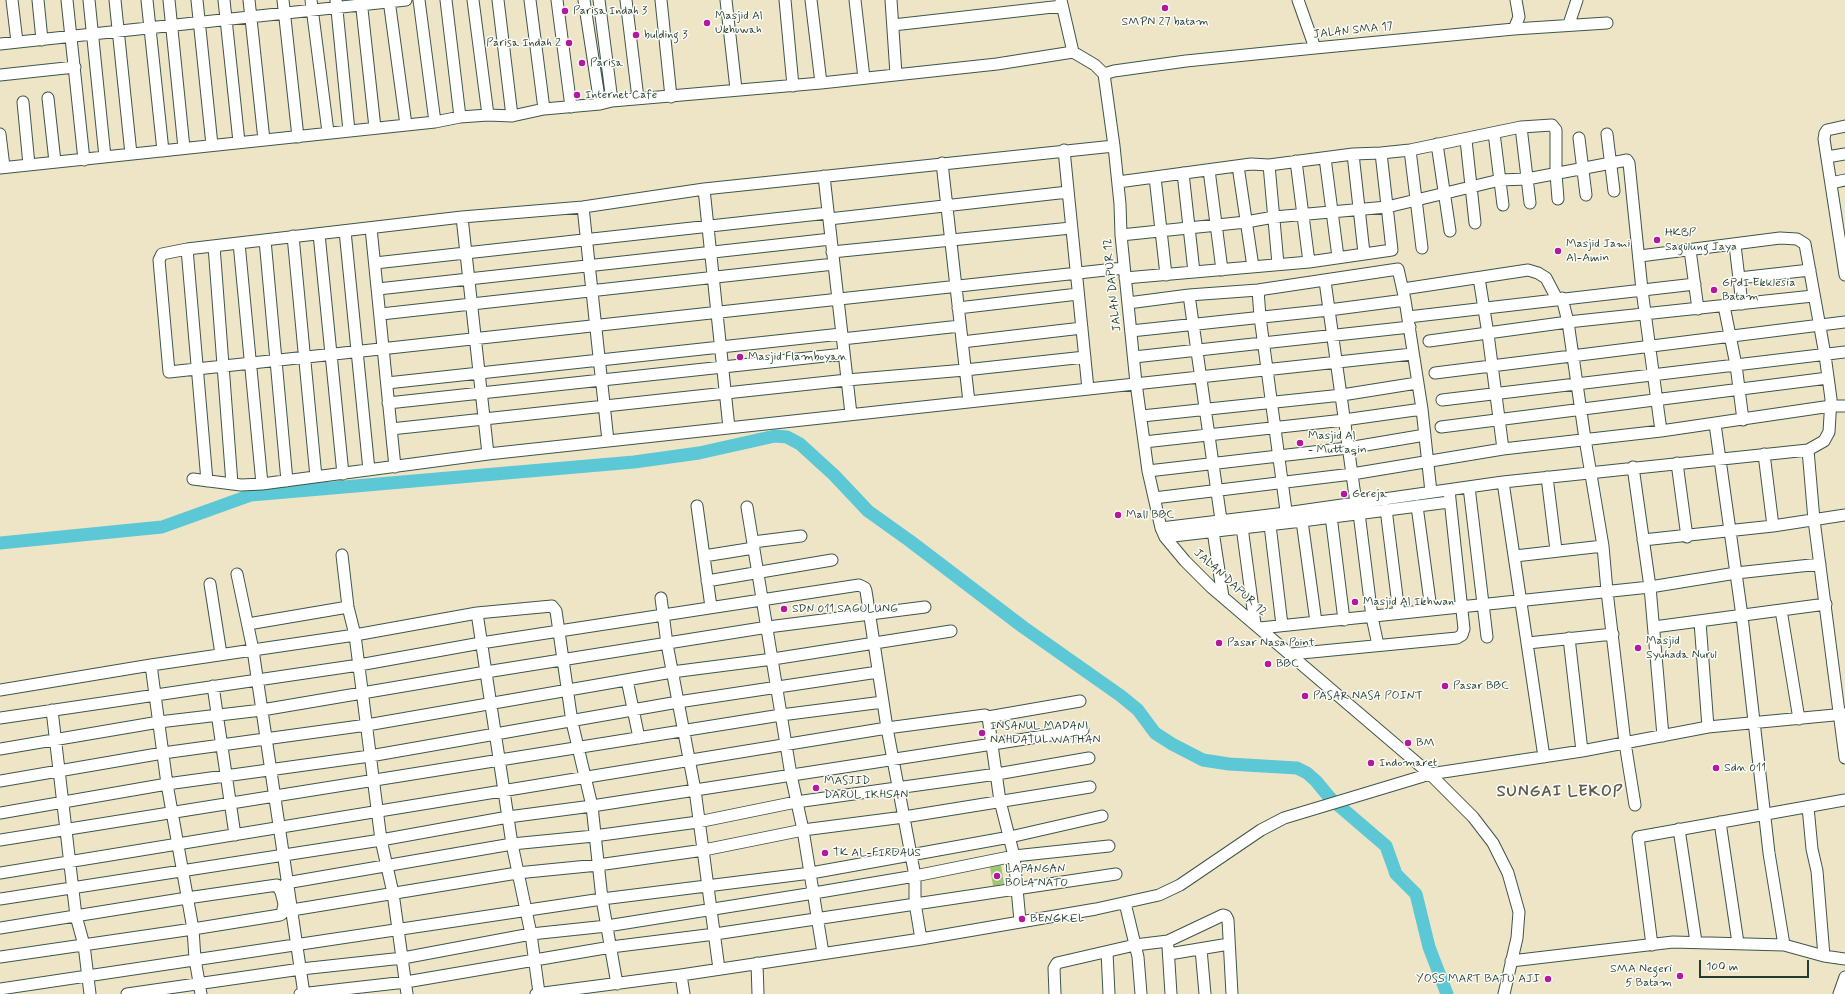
<!DOCTYPE html>
<html>
<head>
<meta charset="utf-8">
<style>
	body { margin:0 }
	#map { position:relative; width:1845px; height:994px; overflow:hidden; background:#eee5c7; font-family:Mynerve,sans-serif }
	canvas { display:block }
	.scale { position:absolute; left:1699px; top:960px; width:110px; height:18px; box-sizing:border-box; border:2px solid #1f3d34; border-top:0; padding-left:5px; font-size:12px; line-height:14px; white-space:nowrap; color:#1f3d34; -webkit-text-stroke:3px #fdfcf7; paint-order:stroke }
</style>
</head>
<body>
<div id="map">
<canvas width="1845" height="994"></canvas>
<div class="scale">100 m</div>
</div>
<script>
const ctx = document.querySelector('canvas').getContext('2d');
ctx.lineJoin = 'round';
function fill(path, color) {
  ctx.fillStyle = color;
  ctx.fill(path, 'evenodd');
}
function shape(rows) {
  const path = new Path2D();
  for (const r of rows) {
    path.moveTo(r[0], r[1]);
    for (let i = 2; i < r.length; i += 2) path.lineTo(r[i], r[i + 1]);
  }
  return path;
}
function stroke(path, color, width, dash) {
  ctx.strokeStyle = color;
  ctx.lineWidth = width;
  ctx.lineCap = dash ? 'butt' : 'round';
  ctx.setLineDash(dash || []);
  ctx.stroke(path);
}
function label(font, color, halo, rows, align = 'center') {
  ctx.font = font + ' Mynerve,sans-serif';
  ctx.lineWidth = 3;
  ctx.setLineDash([]);
  ctx.textBaseline = 'middle';
  ctx.strokeStyle = halo;
  ctx.fillStyle = color;
  for (const [text, x, y, turn = 0] of rows) {
    ctx.save();
    ctx.translate(x, y);
    ctx.rotate((+turn || 0) * Math.PI / 180);
    ctx.textAlign = isNaN(turn) ? turn : align;
    if (halo) ctx.strokeText(text, 0, 0);
    ctx.fillText(text, 0, 0);
    ctx.restore();
  }
}
fill(shape([
	[1001,865,1004,884,993,886,990,867]
]), '#9fc671');
stroke(shape([
	[0,543,162,527,251,495,634,462,699,453,775,436,787,437,800,444,834,475,868,511,910,541,1023,627,1121,696,1138,710,1155,733,1172,744,1203,760,1229,764,1297,768,1307,773,1316,781,1330,798,1386,846,1396,874,1416,894,1429,947,1447,994]
]), '#5cc8d5', 13);
const minor = shape([
	[12,0,17,42],
	[38,0,42,40],
	[67,0,84,160],
	[89,0,105,157],
	[115,0,131,154],
	[147,0,163,151],
	[169,0,184,148],
	[197,0,212,145],
	[224,0,239,142],
	[249,0,264,140],
	[283,0,298,137],
	[311,0,328,132],
	[336,0,349,131],
	[361,0,375,128],
	[389,0,406,125],
	[419,0,435,122],
	[446,0,460,117],
	[473,0,488,115],
	[498,0,512,116],
	[530,0,544,109],
	[557,0,571,107],
	[584,0,600,104],
	[599,0,612,101],
	[626,0,638,98],
	[661,0,671,97],
	[726,0,736,89],
	[785,0,793,86],
	[811,0,821,83],
	[855,0,864,78],
	[891,0,896,74],
	[1061,0,1073,52,1095,65,1104,74,1114,146,1120,204,1121,235,1136,383,1148,471,1161,528,1165,537,1185,561,1211,587,1430,774,1473,817,1493,843,1508,873,1519,912,1517,938,1504,994],
	[1298,0,1315,48],
	[1569,24,1577,0],
	[893,25,1062,6],
	[1514,29,1519,17,1516,0],
	[0,44,406,0],
	[1104,74,1114,71,1186,61,1315,48,1514,29,1607,23],
	[0,75,75,67],
	[48,98,55,162],
	[23,102,29,165],
	[1845,126,1827,130,1825,133,1824,139,1845,275],
	[1521,127,1530,203],
	[1494,133,1503,205],
	[0,134,4,167],
	[1607,134,1614,191],
	[1579,138,1586,195],
	[1466,140,1475,223],
	[1437,144,1450,231],
	[1114,146,704,189,583,207,462,217,187,249,162,254,159,260,169,372,1124,268],
	[1064,150,1088,389],
	[1410,150,1422,248],
	[1381,153,1410,150,1521,127,1552,125,1556,130,1556,174,1558,199],
	[1353,154,1364,253],
	[1827,157,1845,154],
	[1325,158,1338,257],
	[1296,161,1309,262],
	[942,163,969,402],
	[1269,165,1278,264],
	[1238,166,1253,267],
	[0,168,435,122,460,117,488,115,512,116,544,109,600,104,612,101,821,83,997,64,1073,52],
	[1209,170,1222,270],
	[1183,173,1194,272],
	[824,176,851,414],
	[1155,177,1166,275],
	[1118,182,1251,164,1269,165,1353,154,1381,153,1392,250,1309,262,1125,278],
	[1831,183,1845,180],
	[704,189,729,428],
	[583,207,608,441],
	[462,217,488,454],
	[829,219,1068,192],
	[371,228,395,467],
	[345,231,369,470],
	[319,234,343,474],
	[1121,235,1246,222,1274,217,1387,207,1500,180,1527,179,1627,160,1629,163,1642,290,1661,431],
	[293,236,316,477],
	[265,240,287,481],
	[239,243,262,484],
	[1735,245,1742,304],
	[214,246,232,484],
	[187,249,207,481],
	[1690,250,1698,309],
	[832,252,1071,228],
	[375,263,828,213],
	[1479,278,1488,334,1503,449],
	[1739,278,1810,270],
	[1325,281,1356,503],
	[378,289,831,239],
	[1403,289,1528,270,1538,273,1546,278,1557,299],
	[1258,290,1260,317,1287,518],
	[1189,295,1221,520],
	[1562,298,1568,322,1585,439,1603,546,1607,591,1625,743,1635,805],
	[1128,303,1189,295,1258,290,1398,269,1405,300,1422,409,1431,492],
	[1724,306,1736,365,1743,420],
	[958,308,1078,294],
	[381,314,834,264],
	[1408,317,1695,284],
	[1131,331,1329,310,1405,300],
	[842,339,960,326],
	[1429,341,1568,322,1813,296],
	[962,342,1082,328],
	[1134,357,1410,327],
	[1435,373,1845,322],
	[387,383,841,334],
	[1442,400,1845,352],
	[388,403,844,354],
	[1142,416,1342,395,1417,383],
	[1715,424,1742,616,1769,853,1784,945],
	[1441,427,1828,378],
	[391,429,847,380,965,370,1085,357],
	[1144,442,1344,420,1422,409],
	[1808,450,1814,520,1845,758],
	[1764,454,1773,526],
	[1677,463,1687,537],
	[1633,467,1650,587,1663,736],
	[1148,471,1348,448,1425,435],
	[1547,477,1556,550],
	[193,479,241,485,262,484,488,454,1412,354],
	[1503,482,1544,757],
	[1469,487,1487,637],
	[1154,498,1352,474,1503,449,1661,431,1831,406,1845,406],
	[697,506,711,607],
	[1417,506,1431,609],
	[747,507,791,775,803,830,904,817,1090,787],
	[1386,509,1399,613],
	[1359,513,1372,617,1378,645],
	[1331,516,1344,620],
	[1302,521,1316,622],
	[1270,525,1282,625],
	[1242,527,1255,624],
	[1161,528,1286,513,1503,482,1808,450,1824,441,1829,432,1831,399,1825,355,1805,244,1797,239,1780,238,1640,256],
	[1213,531,1223,597],
	[1165,537,1302,521,1449,502],
	[1643,540,1773,526,1845,515],
	[753,542,801,536],
	[342,555,348,607,355,635,381,840,393,893,407,994],
	[704,556,754,548],
	[1515,556,1603,546],
	[237,574,253,650,304,994],
	[707,581,832,560],
	[210,584,221,654],
	[661,598,667,644,695,790,719,969],
	[1781,610,1799,719],
	[477,613,512,844,531,934,539,993],
	[1700,622,1708,727],
	[248,624,348,607],
	[1654,627,1826,604],
	[1260,628,1650,587,1736,573,1820,564],
	[1569,638,1582,751],
	[1528,643,1613,634],
	[1291,654,1457,638,1462,635,1464,629,1449,490],
	[151,665,167,784,193,929,195,959,201,994],
	[627,680,639,738],
	[213,686,235,835],
	[0,690,151,665,355,635,477,613,552,606,556,611,572,722,592,806,602,899,617,984],
	[52,710,76,916,84,945,90,994],
	[988,717,1000,801,1014,856,1020,921],
	[0,718,359,665,481,643,859,585,865,588,866,591,887,728,915,876,915,903,921,939],
	[0,749,159,722,262,710,486,672,768,627,925,607],
	[0,781,163,753,367,725,672,672,773,659,951,631],
	[1808,807,1812,849,1817,871,1824,956],
	[0,813,167,784,370,756,678,702,878,672],
	[1720,822,1738,943],
	[1679,829,1696,942],
	[0,840,781,715,883,702],
	[0,873,887,728,985,715,988,717,1080,701],
	[286,883,512,844,594,836,698,822,796,802,997,774,1089,758],
	[0,899,381,840,508,817,592,806,1083,730],
	[1125,903,1138,957,1141,994],
	[292,910,517,873,598,865,704,850,803,830,823,953],
	[0,928,187,898,277,885,281,892,284,904,282,914,280,915,193,929,0,957],
	[1652,945,1638,837,1845,800],
	[1168,947,1171,994],
	[1201,949,1205,994],
	[1107,952,1109,994],
	[1169,954,1229,944],
	[1511,961,1673,942,1784,945,1824,956,1845,959],
	[757,963,758,994],
	[681,975,684,994],
	[0,989,602,899,811,873,1010,837,1102,816],
	[127,994,301,969,403,958,531,934,607,926,814,893,915,876,1014,856,1109,846],
	[300,994,406,982,611,947,715,934,1116,874],
	[536,994,681,975,921,939,1096,909,1159,895,1180,885,1261,830,1284,818,1430,774,1582,751,1708,727,1845,714],
	[1055,994,1054,968,1057,963,1135,945,1168,941,1223,915,1226,916,1228,920,1232,994],
	[1839,994,1845,977]
]);
stroke(minor, '#3e564a', 13);
stroke(minor, '#fff', 11);
for (const [x, y, r, color] of [
	[1165,8,4,"#b5179e"],
	[565,11,4,"#b5179e"],
	[707,23,4,"#b5179e"],
	[636,35,4,"#b5179e"],
	[569,43,4,"#b5179e"],
	[582,63,4,"#b5179e"],
	[577,95,4,"#b5179e"],
	[1657,240,4,"#b5179e"],
	[1558,251,4,"#b5179e"],
	[1714,290,4,"#b5179e"],
	[740,357,4,"#b5179e"],
	[1300,443,4,"#b5179e"],
	[1344,494,4,"#b5179e"],
	[1118,515,4,"#b5179e"],
	[1355,602,4,"#b5179e"],
	[784,609,4,"#b5179e"],
	[1219,643,4,"#b5179e"],
	[1638,648,4,"#b5179e"],
	[1268,664,4,"#b5179e"],
	[1445,686,4,"#b5179e"],
	[1305,696,4,"#b5179e"],
	[982,733,4,"#b5179e"],
	[1408,743,4,"#b5179e"],
	[1371,763,4,"#b5179e"],
	[1716,768,4,"#b5179e"],
	[816,788,4,"#b5179e"],
	[825,853,4,"#b5179e"],
	[997,876,4,"#b5179e"],
	[1022,919,4,"#b5179e"],
	[1680,976,4,"#b5179e"],
	[1548,979,4,"#b5179e"]
]) {
  const dot = new Path2D();
  dot.arc(x, y, r, 0, 2 * Math.PI);
  ctx.fillStyle = color;
  ctx.fill(dot);
  stroke(dot, '#fdfcf7', 1.5);
}
label('12px', '#1f3d34', '#fdfcf7', [
	["Parisa Indah 3",573,11],
	["Masjid Al",715,16],
	["Ukhuwah",715,30],
	["SMPN 27 batam",1165,22,"center"],
	["bulding 3",644,35],
	["Parisa Indah 2",561,43,"right"],
	["Parisa",590,63],
	["Internet Cafe",585,95],
	["HKBP",1665,233],
	["Sagulung Jaya",1665,247],
	["Masjid Jami",1566,244],
	["Al-Amin",1566,258],
	["GPdI Ekklesia",1722,283],
	["Batam",1722,297],
	["Masjid Flamboyan",748,357],
	["Masjid Al",1308,436],
	["- Muttaqin",1308,450],
	["Gereja",1352,494],
	["Mall BBC",1126,515],
	["Masjid Al Ikhwan",1363,602],
	["SDN 011 SAGULUNG",792,609],
	["Masjid",1646,641],
	["Syuhada Nurul",1646,655],
	["Pasar Nasa Point",1227,643],
	["BBC",1276,664],
	["Pasar BBC",1453,686],
	["PASAR NASA POINT",1313,696],
	["INSANUL MADANI",990,726],
	["NAHDATUL WATHAN",990,740],
	["BM",1416,743],
	["Indomaret",1379,763],
	["Sdn 011",1724,768],
	["MASJID",824,781],
	["DARUL IKHSAN",824,795],
	["TK AL-FIRDAUS",833,853],
	["LAPANGAN",1005,869],
	["BOLA NATO",1005,883],
	["BENGKEL",1030,919],
	["SMA Negeri",1672,969,"right"],
	["5 Batam",1672,983,"right"],
	["YOSS MART BATU AJI",1540,979,"right"]
], 'left');
label('12px', '#1f3d34', '#fdfcf7', [
	["JALAN SMA 17",1353,31,-6],
	["JALAN DAPUR 12",1113,285,-96],
	["JALAN DAPUR 12",1230,583,42]
]);
ctx.letterSpacing = '1px';
label('bold 16px', '#5c5d50', '#fdfcf7', [
	["SUNGAI LEKOP",1560,793]
]);
ctx.letterSpacing = '0px';
</script>
</body>
</html>
